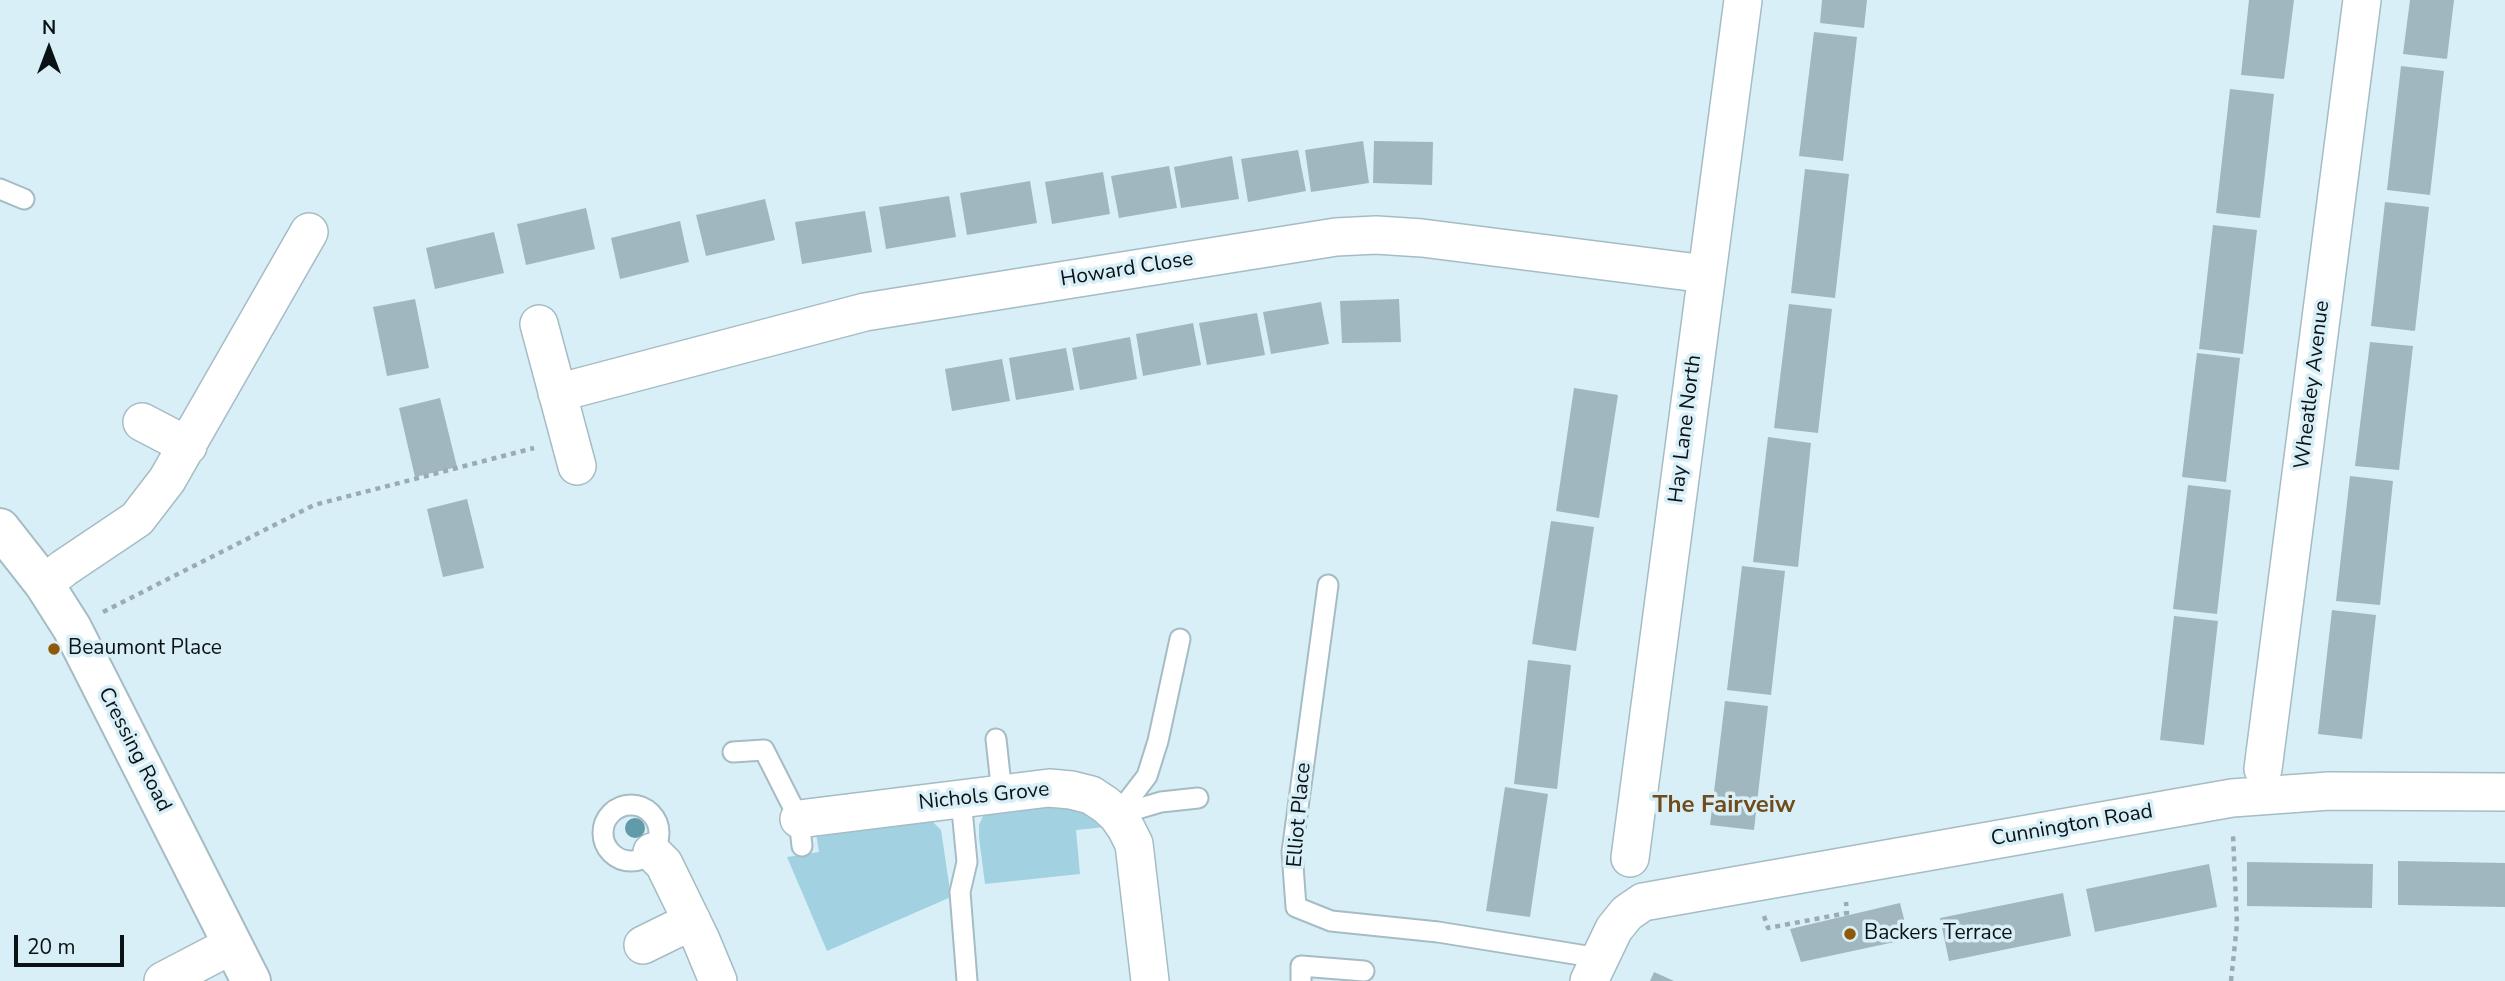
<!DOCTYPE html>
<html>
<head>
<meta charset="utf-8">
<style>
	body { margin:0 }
	#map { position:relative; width:2505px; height:981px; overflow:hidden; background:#d8eff7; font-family:"Nunito Sans",sans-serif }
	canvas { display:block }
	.north { position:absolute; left:14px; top:14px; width:70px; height:70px; -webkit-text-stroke:5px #d8eff7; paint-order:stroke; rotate:0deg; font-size:19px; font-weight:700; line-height:28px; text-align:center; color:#0a1215 }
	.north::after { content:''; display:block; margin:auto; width:24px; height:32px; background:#0a1215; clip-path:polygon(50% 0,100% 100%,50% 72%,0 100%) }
	.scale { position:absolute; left:14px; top:935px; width:110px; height:32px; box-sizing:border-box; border:4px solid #0a1215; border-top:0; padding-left:9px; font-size:21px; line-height:24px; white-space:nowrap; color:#0a1215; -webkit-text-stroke:5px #d8eff7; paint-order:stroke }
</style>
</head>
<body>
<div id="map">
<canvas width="2505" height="981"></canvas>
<div class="north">N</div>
<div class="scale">20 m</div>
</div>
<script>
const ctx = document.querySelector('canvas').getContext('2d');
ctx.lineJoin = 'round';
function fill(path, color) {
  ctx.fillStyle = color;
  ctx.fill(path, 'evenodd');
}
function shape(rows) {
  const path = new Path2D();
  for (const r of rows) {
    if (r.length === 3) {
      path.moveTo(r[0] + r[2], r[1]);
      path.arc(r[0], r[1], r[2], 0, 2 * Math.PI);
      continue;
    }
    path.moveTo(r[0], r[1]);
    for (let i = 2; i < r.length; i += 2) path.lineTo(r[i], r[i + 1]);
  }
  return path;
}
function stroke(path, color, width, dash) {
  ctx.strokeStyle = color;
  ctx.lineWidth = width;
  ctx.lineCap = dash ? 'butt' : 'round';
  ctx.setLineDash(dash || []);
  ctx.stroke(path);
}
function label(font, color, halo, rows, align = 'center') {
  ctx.font = font + ' "Nunito Sans",sans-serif';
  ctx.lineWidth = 7;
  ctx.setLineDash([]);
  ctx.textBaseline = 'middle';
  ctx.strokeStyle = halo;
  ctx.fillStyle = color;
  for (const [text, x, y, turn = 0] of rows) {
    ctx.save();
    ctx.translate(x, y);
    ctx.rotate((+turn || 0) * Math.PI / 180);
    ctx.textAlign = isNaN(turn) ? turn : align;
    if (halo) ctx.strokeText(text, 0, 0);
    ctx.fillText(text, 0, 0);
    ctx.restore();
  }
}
fill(shape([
	[1064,803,1080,807,1106,827,1076,830,1080,874,985,884,979,838,979,825,983,816,993,809],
	[922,817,933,822,941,830,951,897,827,951,787,857,819,852,815,827]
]), '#a2d2e2');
fill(shape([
	[1822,0,1867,0,1864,28,1820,23],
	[2249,0,2294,0,2284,79,2241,75],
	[2410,0,2454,0,2447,59,2403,54],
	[1814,32,1857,37,1843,161,1799,156],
	[2401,66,2444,71,2430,195,2387,190],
	[2230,89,2274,94,2260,218,2216,213],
	[1363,141,1369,183,1311,192,1305,150],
	[1374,141,1433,142,1432,185,1373,183],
	[1298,150,1306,191,1248,202,1241,159],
	[1232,156,1239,199,1181,208,1174,167],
	[1169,166,1177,208,1119,218,1111,176],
	[1805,169,1849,174,1835,298,1791,293],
	[1103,172,1110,214,1052,224,1045,182],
	[1030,181,1037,223,967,235,960,193],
	[949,196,956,237,886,249,879,207],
	[765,199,775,240,706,256,696,215],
	[2385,202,2429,207,2415,331,2371,326],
	[586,208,595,249,526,265,517,224],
	[865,211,872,252,802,264,795,222],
	[680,221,689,262,620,279,611,238],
	[2213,225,2257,230,2243,354,2199,349],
	[494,232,504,273,435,289,426,248],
	[415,299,429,368,387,376,373,307],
	[1399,299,1401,342,1342,343,1340,301],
	[1321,302,1329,344,1271,354,1263,312],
	[1789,304,1832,309,1818,433,1774,428],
	[1257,313,1265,355,1207,365,1199,323],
	[1193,323,1201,365,1143,376,1136,334],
	[1130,337,1137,379,1080,390,1072,348],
	[2370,342,2413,346,2399,470,2355,466],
	[1066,348,1074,390,1016,400,1009,358],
	[2197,353,2240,358,2226,482,2182,477],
	[1002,359,1010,401,952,411,945,369],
	[1574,388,1618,395,1599,518,1556,511],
	[440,398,457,467,415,477,399,408],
	[1768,437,1811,443,1798,567,1753,562],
	[2350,476,2393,481,2380,605,2336,601],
	[2188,485,2231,490,2217,614,2173,609],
	[467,499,484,568,443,577,427,509],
	[1551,521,1594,527,1576,651,1532,644],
	[1742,566,1785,571,1771,695,1727,690],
	[2332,610,2376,615,2362,739,2318,734],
	[2174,616,2218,621,2204,745,2160,740],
	[1528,660,1571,665,1557,789,1514,784],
	[1725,701,1768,706,1754,830,1710,825],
	[1505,787,1548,794,1530,917,1486,911],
	[2398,861,2505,863,2505,907,2398,905],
	[2247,862,2373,864,2372,908,2247,906],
	[2209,864,2217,907,2095,932,2086,889],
	[2063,893,2071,936,1949,961,1940,918],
	[1900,903,1909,939,1801,962,1790,929],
	[1654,972,1674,981,1650,981]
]), '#a1b7bf');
const service = shape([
	[0,189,24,199],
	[1328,585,1292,852,1296,907,1331,921,1438,932,1599,958],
	[996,739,1002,794],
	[733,752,764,750,799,819,802,846],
	[961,799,967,862,960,892,967,981],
	[631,833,28],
	[1117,815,1147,776,1158,741,1180,639],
	[1117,815,1161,802,1198,798],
	[1301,981,1301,966,1364,971]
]);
const minor = shape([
	[539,324,577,466],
	[557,393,865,312,1336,237,1376,235,1422,238,1706,274],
	[142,422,188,446],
	[44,584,64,568,137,519,167,480,309,232],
	[2263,769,2362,0],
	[799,819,1049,788,1071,790,1091,795,1106,805,1117,815,1126,828,1134,844,1150,981],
	[652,852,664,864,701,940,718,981],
	[1630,858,1743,0],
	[643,945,692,921],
	[163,981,232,945],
	[1589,981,1614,929,1627,913,1643,902,2232,798,2329,791,2505,792]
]);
const tertiary = shape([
	[0,528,44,584,72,628,251,981]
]);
stroke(service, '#a6bcc4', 23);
stroke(minor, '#a6bcc4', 40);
stroke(tertiary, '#a6bcc4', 42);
stroke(shape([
	[103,612,314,505,534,448],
	[1764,916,1768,928,1847,913,1846,902],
	[2231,981,2237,924,2233,835]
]), '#9aacb3', 4.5, [5, 5]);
stroke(service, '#fff', 19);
stroke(minor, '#fff', 37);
stroke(tertiary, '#fff', 38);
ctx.fillStyle = '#619ba9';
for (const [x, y] of [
	[635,828]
]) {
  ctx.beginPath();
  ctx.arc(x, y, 10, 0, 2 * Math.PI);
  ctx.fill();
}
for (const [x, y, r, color] of [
	[54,649,7,"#8e5a0a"],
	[1850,934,7,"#8e5a0a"]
]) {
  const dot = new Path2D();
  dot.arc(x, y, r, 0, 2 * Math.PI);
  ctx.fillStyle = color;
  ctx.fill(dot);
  stroke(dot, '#d8eff7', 2.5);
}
label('21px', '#0a1215', '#d8eff7', [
	["Howard Close",1127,270,-9],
	["Wheatley Avenue",2313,385,-83],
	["Hay Lane North",1686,429,-83],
	["Cressing Road",134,750,63],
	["Nichols Grove",984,797,-6],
	["Elliot Place",1300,815,-85],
	["Cunnington Road",2072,826,-10]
]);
label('21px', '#0a1215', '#d8eff7', [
	["Beaumont Place",68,649],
	["Backers Terrace",1864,934]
], 'left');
label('bold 24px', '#704c1c', '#d8eff7', [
	["The Fairveiw",1724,806]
]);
</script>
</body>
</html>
